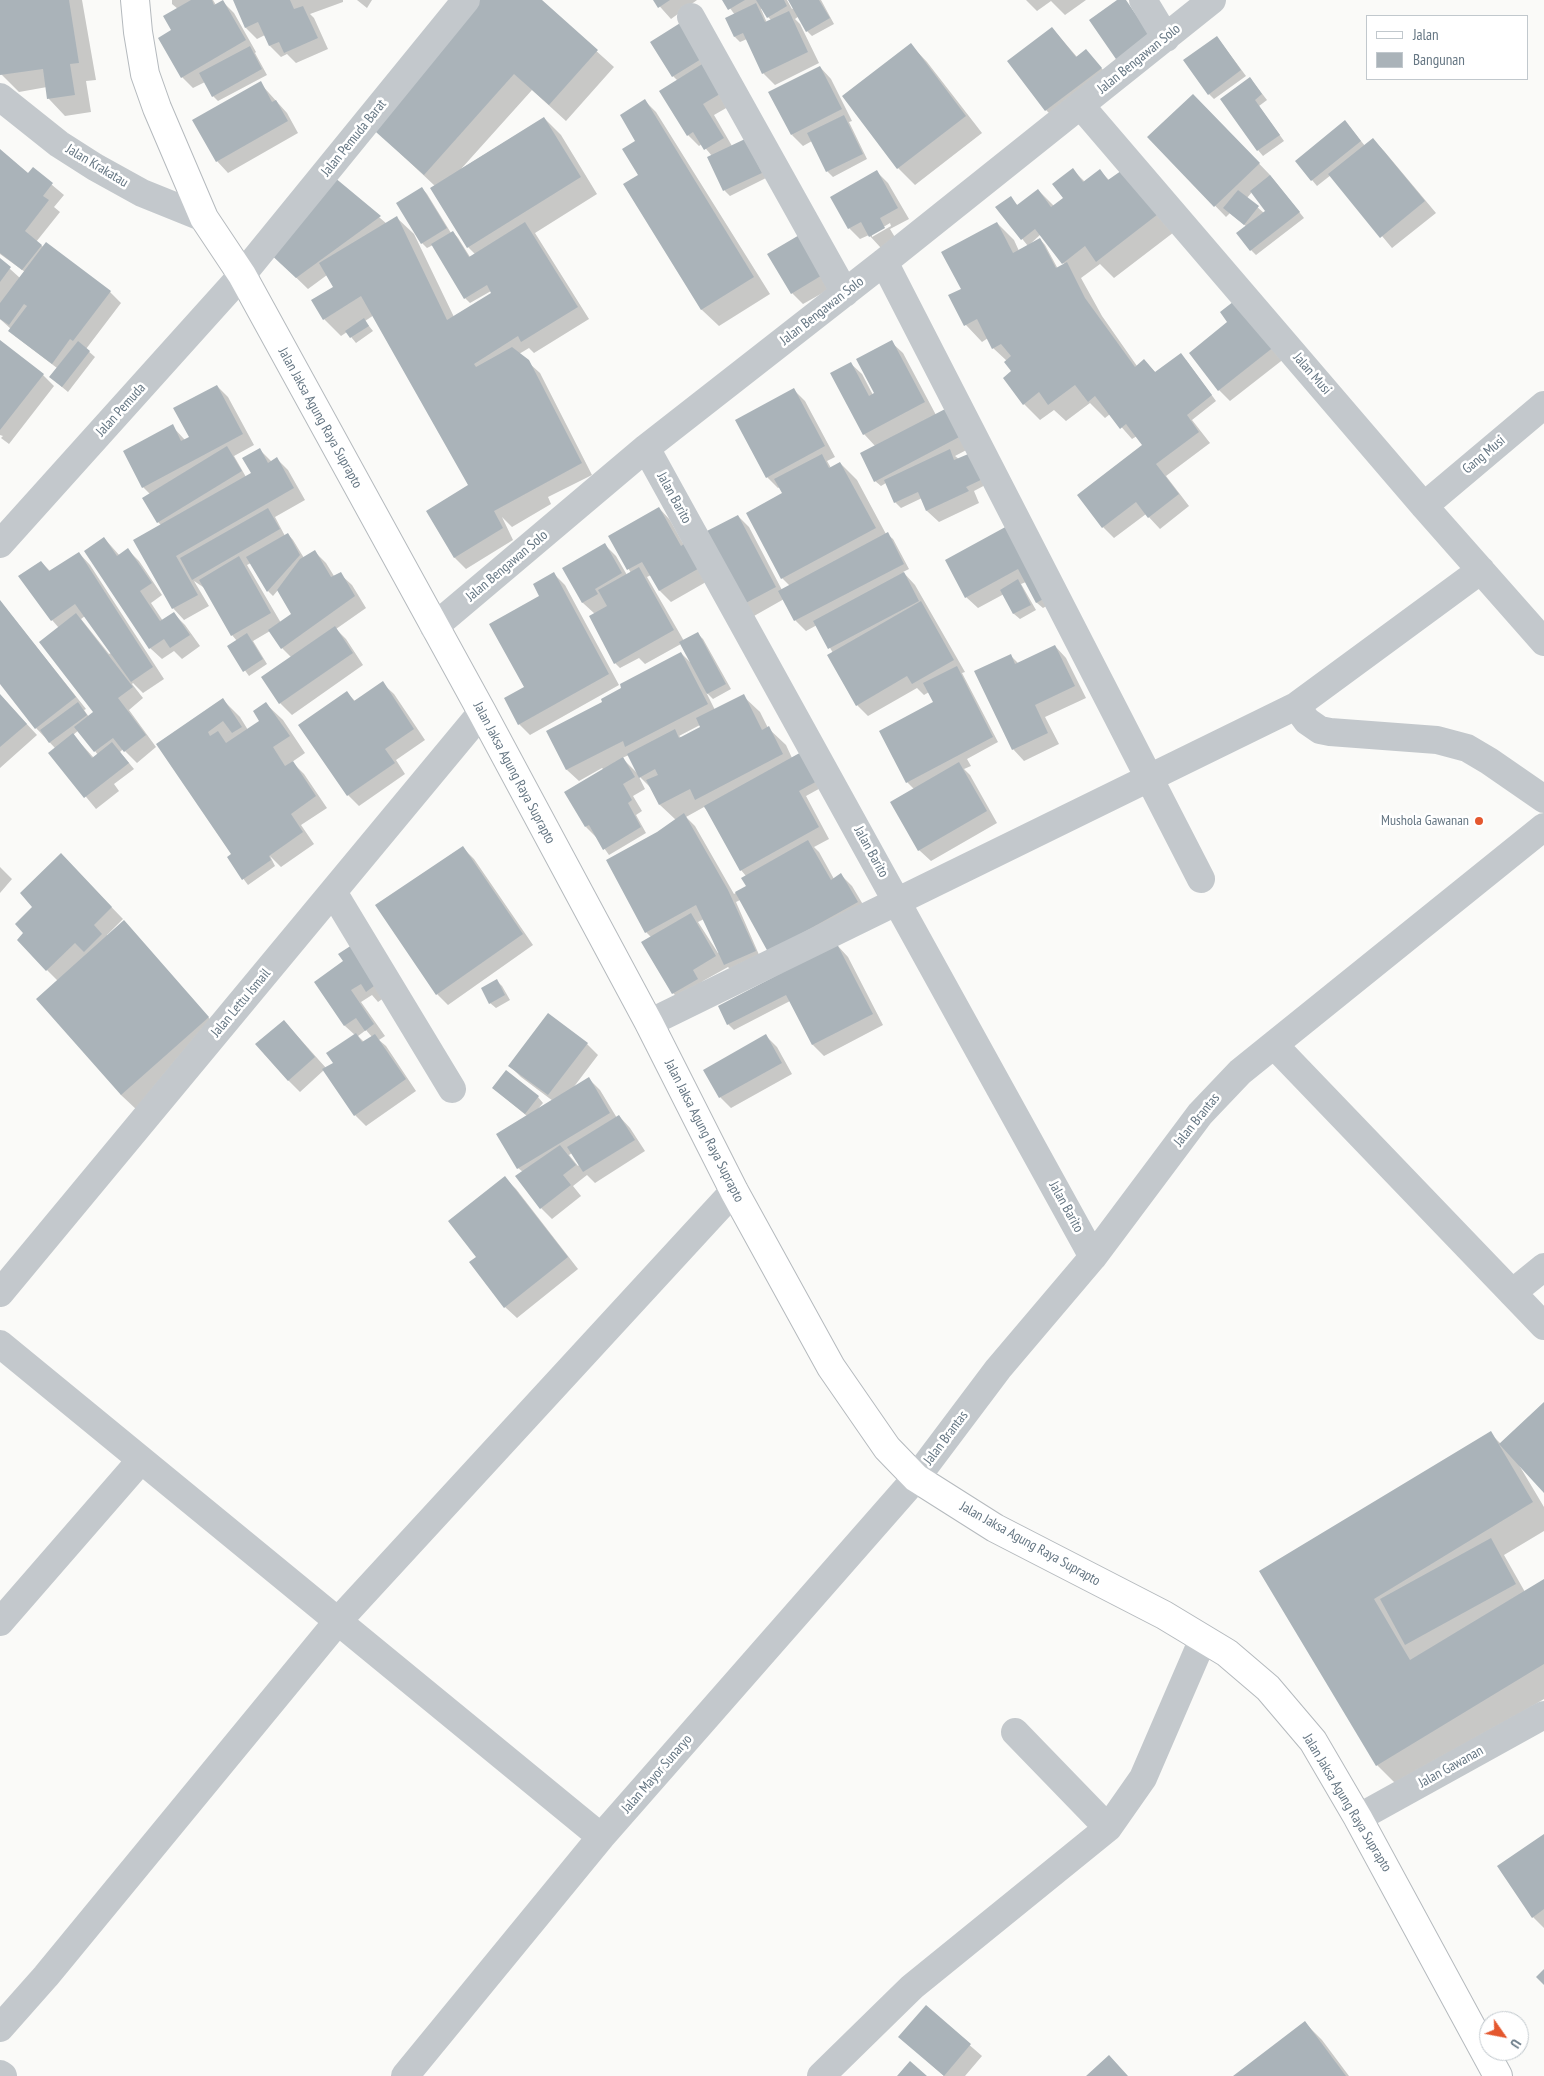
<!DOCTYPE html>
<html>
<head>
<meta charset="utf-8">
<style>
	body { margin:0 }
	#map { position:relative; width:1544px; height:2076px; overflow:hidden; background:#fafaf8; font-family:"PT Sans Narrow",sans-serif }
	canvas { display:block }
	.legend { position:absolute; left:1366px; top:15px; width:162px; height:65px; box-sizing:border-box; background:#fff; border:1px solid #c1c8cd; margin:0; padding:6px 9px; list-style:none; font-size:15px; color:#657683 }
	.legend li { display:flex; align-items:center; gap:10px; height:25px }
	.legend b { width:25px; border:1px solid #c1c8cd }
	.north { position:absolute; left:1479px; top:2011px; width:50px; height:50px; box-sizing:border-box; background:#fff; border:1px solid #c1c8cd; border-radius:50%; rotate:123deg; font-size:14px; font-weight:700; line-height:20px; text-align:center; color:#657683 }
	.north::after { content:''; display:block; margin:auto; width:18px; height:22px; background:#e4572e; clip-path:polygon(50% 0,100% 100%,50% 72%,0 100%) }
</style>
</head>
<body>
<div id="map">
<canvas width="1544" height="2076"></canvas>
<ul class="legend">
<li><b style="height:6px;background:#fff"></b>Jalan</li>
<li><b style="height:14px;background:#aab3b9"></b>Bangunan</li>
</ul>
<div class="north">U</div>
</div>
<script>
const ctx = document.querySelector('canvas').getContext('2d');
ctx.lineJoin = 'round';
function fill(path, color) {
  ctx.fillStyle = color;
  ctx.fill(path, 'evenodd');
}
function shape(rows) {
  const path = new Path2D();
  for (const r of rows) {
    path.moveTo(r[0], r[1]);
    for (let i = 2; i < r.length; i += 2) path.lineTo(r[i], r[i + 1]);
  }
  return path;
}
function stroke(path, color, width, dash) {
  ctx.strokeStyle = color;
  ctx.lineWidth = width;
  ctx.lineCap = dash ? 'butt' : 'round';
  ctx.setLineDash(dash || []);
  ctx.stroke(path);
}
function label(font, color, halo, rows, align = 'center') {
  ctx.font = font + ' "PT Sans Narrow",sans-serif';
  ctx.lineWidth = 5;
  ctx.setLineDash([]);
  ctx.textBaseline = 'middle';
  ctx.strokeStyle = halo;
  ctx.fillStyle = color;
  for (const [text, x, y, turn = 0] of rows) {
    ctx.save();
    ctx.translate(x, y);
    ctx.rotate((+turn || 0) * Math.PI / 180);
    ctx.textAlign = isNaN(turn) ? turn : align;
    if (halo) ctx.strokeText(text, 0, 0);
    ctx.fillText(text, 0, 0);
    ctx.restore();
  }
}
fill(shape([
	[0,0,82,0,96,80,86,81,91,112,65,116,49,99,47,87,19,92,0,73],
	[172,0,213,0,216,5,223,2,234,13,256,52,255,53,267,75,218,101,213,96,205,82,193,88,182,77,173,30,178,9,172,4],
	[234,0,343,0,343,2,310,14,314,18,328,49,296,63,287,54,281,57,270,46,265,35,257,39,246,28],
	[357,0,372,0,367,8],
	[480,0,540,0,614,67,566,121,532,90,461,169,544,118,561,135,597,194,535,233,589,319,534,353,529,348,519,354,540,373,592,475,548,497,551,504,512,527,502,517,513,540,466,569,455,558,428,512,471,486,374,315,365,321,373,331,356,343,347,332,341,336,324,319,335,287,327,275,308,289,279,261,328,173,387,224,397,218,414,234,454,317,493,293,491,291,470,303,465,298,433,245,427,248,422,243,422,188,427,194,451,233,453,232,458,238,470,257,475,254,468,247,435,186,369,124],
	[654,0,697,0,671,19],
	[724,0,787,0,792,9,794,8,790,0,821,0,834,24,812,36,807,31,799,16,795,19,800,24,819,63,775,85,763,73,747,39,740,42,735,37,727,19,735,15],
	[762,8,768,17,772,21,767,23,761,9],
	[1026,0,1086,0,1065,15,1051,1,1037,11],
	[684,22,735,103,714,115,732,146,745,140,766,178,730,196,725,191,708,158,712,156,702,144,699,146,688,135,678,81,673,76],
	[1052,28,1077,57,1086,51,1112,80,1057,121,1046,110],
	[1217,37,1246,76,1214,99,1209,94],
	[911,45,927,62,982,133,915,185,898,168,844,96],
	[820,67,831,79,852,121,849,122,867,159,833,177,827,171,812,141,803,146,792,135],
	[1250,78,1267,100,1259,106,1284,141,1263,156,1258,150],
	[260,83,287,113,298,133,228,173,217,161],
	[645,101,656,112,770,294,719,326,702,310,625,185,640,176,637,142],
	[1204,106,1270,175,1304,218,1256,255,1251,250,1247,227,1230,213,1226,217,1149,137],
	[1252,192,1267,211,1264,213,1247,198],
	[1350,127,1365,146,1373,140,1384,151,1436,213,1392,248,1331,175,1317,186,1297,162],
	[0,152,29,174,33,169,64,195,54,207,60,212,36,242,110,292,121,303,86,349,95,357,68,392,56,382,57,368,15,336,11,329,0,319,0,260,20,278,25,272,0,254],
	[1073,170,1085,182,1100,171,1110,181,1178,229,1114,278,1100,264,1081,278,1102,316,1137,366,1144,360,1156,373,1186,360,1216,401,1192,420,1210,443,1166,476,1189,506,1160,529,1146,514,1114,538,1103,527,1144,445,1137,436,1132,439,1110,414,1105,418,1090,403,1066,421,1054,410,1040,420,1024,404,1013,371,1007,361,993,348,988,338,982,342,966,325,962,290,997,223,1014,240,1019,251,1028,246,997,208,1011,198,1018,206,1038,190,1054,206,1064,198],
	[1041,234,1063,263,1065,265,1058,269,1045,245,1040,239,1028,246],
	[877,172,888,183,909,219,890,229,896,239,881,248,869,235,860,239,849,228],
	[890,223,891,226,872,237,872,234],
	[801,235,835,286,803,304,792,293],
	[1222,312,1285,358,1230,401,1219,390,1229,323],
	[0,342,43,375,54,386,9,444,1,438,3,436,0,435],
	[891,342,903,353,936,415,974,446,955,456,989,483,974,491,979,503,939,522,927,511,922,498,901,508,895,502,886,483,881,486,875,481,876,447,864,434,850,363,862,374,873,395,875,394],
	[217,386,228,397,254,445,234,456,246,477,252,473,259,449,272,462,277,459,288,470,305,500,275,517,285,536,288,534,293,540,304,558,315,552,326,563,334,576,340,574,352,585,366,608,336,629,346,639,363,665,292,715,280,703,263,678,292,658,282,648,270,631,253,641,267,664,249,676,228,647,237,641,232,635,206,589,194,581,209,606,184,620,173,608,135,541,161,525,158,522,150,494,143,487,172,426,185,440,191,437],
	[251,563,268,591,273,596,278,590,293,614,281,623,247,565],
	[794,390,805,401,835,457,827,461,831,468,840,463,857,480,886,534,887,534,893,539,909,569,903,572,915,585,965,672,962,673,998,742,967,759,971,766,964,769,970,775,997,823,931,861,919,850,914,789,907,782,937,708,929,692,924,695,917,688,868,716,857,705,833,653,817,625,806,631,795,620,784,599,754,616,743,604,738,516,749,527,782,590,790,586,782,578,783,494,780,487,778,488,767,477],
	[659,508,670,520,684,545,713,578,671,602,660,591,651,575,647,577,684,641,698,634,703,639,731,689,713,699,706,692,715,710,743,696,760,712,768,728,786,745,792,758,826,785,806,796,829,839,814,847,819,852,834,879,841,875,852,886,868,913,780,963,740,900,736,902,760,957,731,970,728,967,703,981,684,1004,673,993,651,937,646,932,658,833,676,820,660,805,653,790,638,775,645,789,633,796,642,811,636,815,646,833,609,855,597,838,586,827,604,770,602,768,579,781,567,770,548,731,604,702,681,653,691,663,681,644,645,664,639,658,620,668,615,663,595,614,583,603,564,568,605,545,616,556,627,575,631,573,610,537],
	[700,725,702,727,682,738,679,736],
	[629,755,638,774,622,758],
	[704,807,708,812,741,870,746,876,747,886,734,894,695,826,686,817],
	[704,919,720,953,718,953,698,922],
	[104,538,120,556,128,550,139,561,162,595,151,603,163,621,174,614,185,625,200,646,182,659,174,651,162,659,150,648,86,551],
	[79,553,90,565,164,679,143,693,133,683,132,684,143,698,129,710,156,747,137,763,123,749,120,752,134,769,114,784,119,791,96,809,50,753,55,748,36,728,0,682,0,601,86,709,84,710,89,717,95,713,59,628,52,620,41,562,51,572],
	[85,616,111,653,109,654,81,619],
	[79,730,98,755,94,758,73,735],
	[947,560,1039,567,1057,600,1043,608,1037,603,1026,582,1021,584,1036,610,1020,619,1014,614,1004,594,978,608,966,597],
	[554,574,565,585,619,685,530,735,519,724,541,597],
	[1055,646,1066,658,1086,698,1045,717,1059,744,1024,761,1013,749,1010,655,1019,664],
	[382,683,394,694,425,740,396,760,405,774,359,806,348,795,347,693,355,701],
	[0,695,37,735,0,768],
	[223,700,240,717,248,730,261,721,266,704,283,720,305,753,292,762,304,774,327,808,301,825,314,844,281,867,270,856,275,866,248,885,228,858,233,854,158,744],
	[463,848,474,859,533,945,448,1005,437,994],
	[61,855,123,919,107,935,108,936,124,922,224,1035,138,1111,121,1095,58,981,47,970,25,934,34,907],
	[0,867,12,879,0,893],
	[837,945,848,957,883,1025,824,1056,813,1045,790,1001,734,1030,728,1024,720,1006],
	[345,962,388,995,378,1002,372,995,361,1002,385,1036,379,1040,386,1046,416,1091,366,1126,355,1115,324,1070,300,1092,288,1080,284,1021,326,1068,335,1063,355,1035,345,1026,316,982],
	[366,1030,372,1037,364,1042,358,1036],
	[497,981,502,986,510,1000,496,1008,490,1003],
	[766,1036,777,1047,792,1074,731,1108,720,1097],
	[587,1044,598,1055,573,1088,589,1079,600,1090,617,1118,619,1116,630,1128,645,1151,595,1183,587,1175,573,1186,581,1196,552,1219,541,1208,523,1172,518,1168,527,1116,493,1088,538,1097,543,1103,537,1110,553,1101,521,1077,510,1066],
	[572,1153,579,1165,578,1166,569,1155],
	[505,1178,516,1189,578,1269,517,1318,505,1307,478,1257],
	[1544,1404,1544,1491,1519,1465,1544,1507,1544,1531,1504,1555,1525,1592,1544,1581,1544,1699,1399,1787,1377,1765,1261,1572,1490,1433,1501,1444],
	[1544,1835,1544,1928,1533,1917],
	[926,2007,982,2056,965,2076,944,2076,900,2037],
	[1305,2023,1322,2040,1349,2076,1235,2076]
]), '#0003');
fill(shape([
	[0,0,69,0,79,63,70,64,75,95,47,99,43,69,0,75],
	[191,0,212,0,214,5,223,0,246,40,181,78,158,38,171,30,163,16],
	[233,0,290,0,294,9,303,6,318,38,284,53,279,42,269,46,258,22,245,28],
	[478,0,542,0,598,50,549,105,514,74,424,175,367,124],
	[653,0,670,0,658,8],
	[722,0,745,0,728,10],
	[756,0,784,0,787,6,767,18],
	[788,0,819,0,830,18,806,32],
	[1117,0,1126,0,1152,38,1118,62,1089,20],
	[756,3,765,22,789,11,808,52,762,74,743,33,734,37,725,18],
	[685,20,706,56,672,77,650,42],
	[1052,27,1076,57,1086,49,1102,68,1045,111,1007,61],
	[1217,36,1241,70,1208,95,1183,60],
	[911,43,966,116,897,169,842,96],
	[250,46,262,69,212,97,199,73],
	[707,61,725,91,703,104,724,138,704,150,693,132,687,136,659,91],
	[820,66,842,109,791,135,768,92],
	[1250,77,1262,94,1255,100,1280,135,1257,151,1220,99],
	[261,81,272,102,276,100,288,121,216,162,192,120],
	[1193,94,1260,163,1214,207,1147,137],
	[645,99,754,277,701,310,623,184,638,175,622,149,635,141,620,115],
	[844,115,863,154,826,172,807,133],
	[544,117,581,177,467,248,430,188],
	[1345,120,1361,141,1311,181,1295,161],
	[1373,138,1425,201,1380,238,1328,174],
	[745,139,762,173,723,191,707,157],
	[0,149,28,173,33,167,53,183,43,196,49,200,25,231,42,245,22,270,0,253],
	[1128,166,1162,211,1096,262,1085,246,1062,264,1035,229,1021,240,995,207,1011,196,1017,205,1038,189,1051,207,1063,198,1052,184,1073,168,1083,182,1100,169,1108,180],
	[877,170,898,208,880,218,885,228,869,237,861,222,848,229,830,197],
	[328,172,381,216,296,278,266,250],
	[1270,175,1300,212,1250,251,1236,233,1265,211,1250,191],
	[422,187,447,228,421,244,396,203],
	[1238,190,1259,206,1244,225,1223,208],
	[397,216,447,320,491,293,487,285,464,299,431,244,453,231,469,257,525,222,578,307,521,342,518,336,474,364,476,367,512,347,529,360,582,463,494,511,503,528,454,558,426,511,468,485,361,296,323,320,311,300,333,287,319,263],
	[997,222,1013,253,1040,238,1056,268,1067,262,1085,298,1135,367,1144,359,1155,372,1181,353,1212,395,1187,415,1199,432,1156,464,1179,494,1148,518,1136,502,1102,528,1077,495,1142,445,1126,424,1120,429,1095,396,1088,402,1075,385,1048,405,1039,392,1023,405,1003,378,1011,371,1004,362,1011,356,1001,344,992,349,977,319,964,326,948,295,961,289,941,252],
	[801,234,824,274,791,294,767,254],
	[46,242,111,291,73,341,70,339,52,364,8,331,27,306,24,304,9,325,0,319,0,303],
	[0,258,11,267,0,282],
	[1238,298,1275,346,1218,391,1189,353,1227,322,1220,312],
	[364,318,369,326,350,338,345,331],
	[0,340,44,374,0,430],
	[892,340,925,402,863,435,830,373,851,362,869,396,874,393,856,359],
	[78,341,90,351,62,387,49,377],
	[217,385,243,434,142,488,123,451,173,424,181,441,189,437,173,408],
	[794,388,825,446,766,478,735,420],
	[949,407,963,435,874,482,860,453],
	[227,446,242,471,157,523,142,498],
	[260,448,268,463,277,457,294,488,176,556,198,595,172,609,133,540,251,473,242,458],
	[950,449,954,460,973,452,985,478,966,487,969,491,926,511,918,492,894,503,884,480],
	[822,454,829,468,840,462,876,528,781,579,746,513,782,493,774,479],
	[659,507,681,546,688,541,703,566,659,591,642,562,627,570,608,536],
	[268,508,280,529,192,580,180,558],
	[738,515,776,587,742,605,703,533],
	[1009,525,1053,594,1036,603,1018,569,965,598,945,560],
	[888,532,904,564,794,621,778,591],
	[288,533,300,555,267,592,246,557],
	[104,537,117,556,128,548,152,583,140,591,160,621,174,612,190,635,170,648,164,639,149,649,84,551],
	[605,543,622,573,595,589,598,594,582,603,562,568],
	[315,550,331,577,341,572,355,596,281,649,268,630,291,614,277,590,300,559],
	[79,552,153,667,131,682,75,604,51,621,18,576,41,561,49,571],
	[239,556,271,613,231,636,199,580],
	[639,567,674,630,614,664,589,616,607,606,598,590],
	[554,572,609,674,518,725,504,698,524,687,489,624,539,596,533,584],
	[904,572,919,601,828,649,813,621],
	[1018,579,1031,605,1013,614,1000,590],
	[0,600,76,697,35,729,0,684],
	[921,601,954,660,912,684,907,676,856,706,827,655],
	[76,613,133,687,118,698,146,735,124,752,113,738,94,752,74,727,93,712,39,642],
	[335,626,353,653,279,704,261,677],
	[698,632,726,684,707,694,679,642],
	[247,633,263,659,243,672,227,646],
	[1055,645,1075,686,1035,705,1048,733,1012,750,974,671,1011,654,1015,664],
	[681,652,708,704,625,747,623,741,566,770,546,731,602,702,601,699,621,688,620,684],
	[957,666,993,737,906,783,879,731,933,702,923,683],
	[383,681,414,729,385,749,395,763,347,796,298,725,347,691,354,701],
	[0,694,27,724,0,747],
	[744,694,762,730,769,726,783,754,695,800,690,789,659,805,646,780,658,775,655,769,639,778,627,754,675,729,679,738,700,727,696,718],
	[223,698,242,727,232,733,223,721,208,732,210,736,218,731,226,743,259,721,253,711,266,702,290,736,273,747,285,766,293,761,316,796,291,814,303,832,269,856,271,860,242,880,227,857,231,854,156,744],
	[78,702,87,715,49,743,40,730],
	[73,733,92,758,112,742,129,763,84,798,48,753],
	[805,750,821,779,799,791,819,827,740,871,704,806],
	[623,757,635,777,623,784,632,800,628,803,641,827,603,850,589,825,585,827,564,792],
	[959,762,987,811,918,851,890,802],
	[684,813,728,890,756,951,724,965,696,905,645,933,606,860,657,832],
	[808,840,831,880,841,873,858,902,768,952,735,892,746,886,741,878],
	[463,846,523,934,436,995,375,905],
	[61,853,112,907,94,925,102,934,84,952,75,943,46,971,17,940,23,933,15,924,32,907,20,893],
	[691,913,716,956,693,970,698,979,672,994,641,942],
	[124,920,209,1017,121,1095,36,999],
	[837,944,873,1014,812,1045,786,995,727,1025,718,1006],
	[352,945,378,983,366,992,361,984,351,990,374,1024,365,1031,356,1018,344,1026,314,982,343,961,338,954],
	[497,979,505,995,489,1004,481,988],
	[548,1013,588,1043,548,1095,508,1066],
	[284,1020,315,1057,288,1081,255,1044],
	[356,1033,362,1042,375,1034,406,1079,354,1116,322,1069,333,1063,326,1053],
	[766,1034,782,1063,719,1098,703,1070],
	[506,1070,539,1096,525,1114,492,1088],
	[589,1077,610,1113,517,1169,496,1134],
	[619,1115,635,1140,583,1172,567,1147],
	[560,1145,576,1165,563,1175,571,1185,540,1209,515,1176],
	[505,1176,568,1257,504,1308,469,1262,476,1257,448,1221],
	[1544,1402,1544,1493,1499,1444],
	[1491,1431,1533,1502,1374,1599,1410,1660,1544,1579,1544,1664,1376,1766,1259,1571],
	[1491,1538,1516,1584,1405,1645,1380,1599],
	[1544,1834,1544,1909,1532,1918,1497,1866],
	[1544,1969,1544,1985,1536,1977],
	[926,2005,971,2044,944,2076,898,2037],
	[1305,2021,1346,2076,1233,2076],
	[1109,2055,1128,2076,1086,2076],
	[910,2061,927,2076,897,2076]
]), '#aab3b9');
const major = shape([
	[135,0,138,32,145,74,157,108,204,218,242,275,482,712,649,1023,734,1191,831,1367,887,1448,916,1478,995,1528,1164,1615,1227,1653,1268,1688,1313,1741,1358,1818,1498,2076]
]);
stroke(major, '#b5babe', 30);
stroke(shape([
	[1143,0,1166,38],
	[691,17,845,293],
	[0,97,59,144,95,167,142,193,204,218],
	[1081,106,1424,506,1544,642],
	[884,262,1201,879],
	[646,448,1093,1257],
	[1424,506,1544,405],
	[0,544,242,275,466,0],
	[434,627,646,448,884,262,1212,0],
	[1296,706,1307,721,1320,730,1330,732,1437,740,1467,748,1489,761,1544,799],
	[333,892,452,1089],
	[649,1023,1296,706,1481,570],
	[1274,1045,1544,1326],
	[0,1293,482,712],
	[1512,1293,1544,1267],
	[0,1344,601,1837],
	[0,1622,141,1460],
	[1015,1732,1108,1828],
	[1358,1818,1544,1715],
	[0,2028,46,1976,338,1621,734,1191],
	[0,2074,3,2076],
	[405,2076,601,1837,916,1478,998,1369,1093,1257,1200,1114,1240,1072,1544,827],
	[821,2076,912,1987,1108,1828,1143,1778,1203,1639]
]), '#c3c8cc', 28);
stroke(major, '#fff', 28);
for (const [x, y, r, color] of [
	[1479,821,5,"#e4572e"]
]) {
  const dot = new Path2D();
  dot.arc(x, y, r, 0, 2 * Math.PI);
  ctx.fillStyle = color;
  ctx.fill(dot);
  stroke(dot, '#fff', 2);
}
label('14px', '#657683', '#fff', [
	["Jalan Bengawan Solo",1139,59,-39],
	["Jalan Pemuda Barat",354,138,-51],
	["Jalan Krakatau",97,166,31],
	["Jalan Bengawan Solo",822,311,-38],
	["Jalan Musi",1312,374,49],
	["Jalan Pemuda",121,410,-48],
	["Jalan Jaksa Agung Raya Suprapto",320,418,61],
	["Gang Musi",1484,455,-40],
	["Jalan Barito",674,498,61],
	["Jalan Bengawan Solo",507,566,-40],
	["Jalan Jaksa Agung Raya Suprapto",514,773,62],
	["Jalan Barito",871,852,61],
	["Jalan Lettu Ismail",241,1003,-50],
	["Jalan Brantas",1197,1120,-51],
	["Jalan Jaksa Agung Raya Suprapto",704,1131,63],
	["Jalan Barito",1066,1207,61],
	["Jalan Brantas",946,1438,-53],
	["Jalan Jaksa Agung Raya Suprapto",1030,1544,29],
	["Jalan Gawanan",1451,1767,-29],
	["Jalan Mayor Sunaryo",657,1774,-49],
	["Jalan Jaksa Agung Raya Suprapto",1347,1803,59]
]);
label('14px', '#657683', '#fff', [
	["Mushola Gawanan",1469,821]
], 'right');
</script>
</body>
</html>
